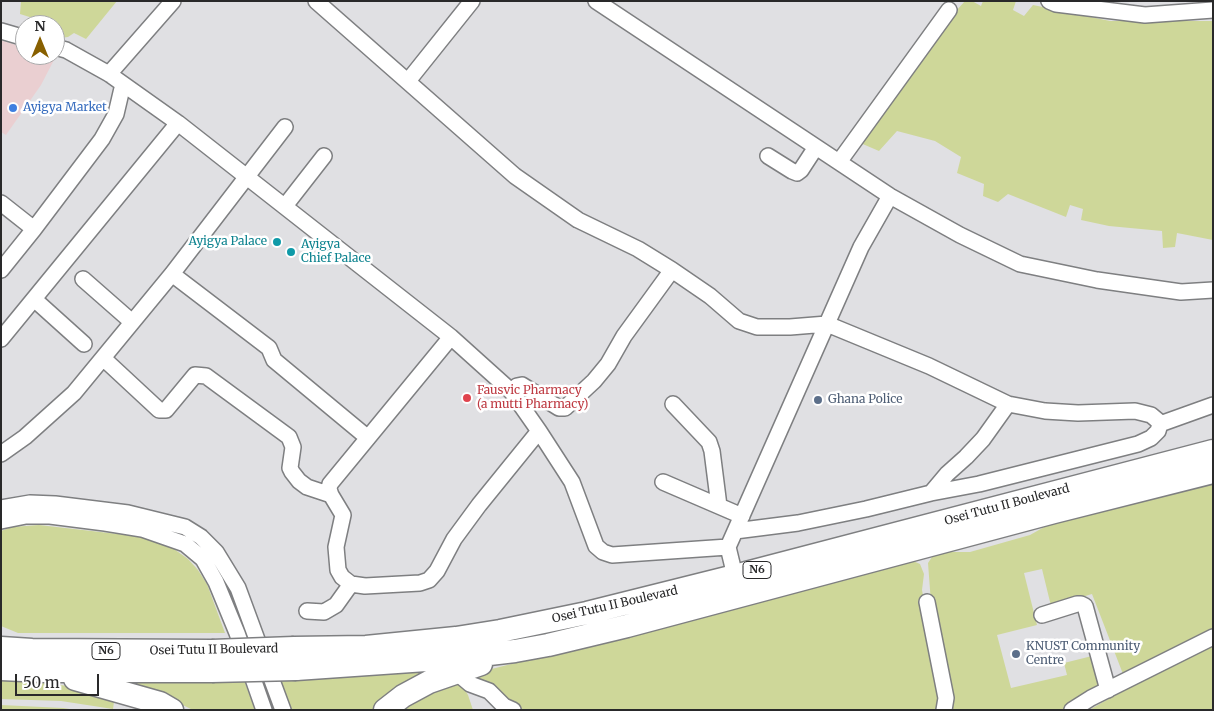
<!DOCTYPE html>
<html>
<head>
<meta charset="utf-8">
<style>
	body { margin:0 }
	#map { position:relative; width:1214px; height:711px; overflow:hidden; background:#e0e0e3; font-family:Merriweather,serif }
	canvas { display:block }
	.frame { position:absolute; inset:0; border:2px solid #29292a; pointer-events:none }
	.north { position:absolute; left:15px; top:15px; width:50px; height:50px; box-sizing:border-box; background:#fff; border:1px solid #a9a9aa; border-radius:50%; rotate:0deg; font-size:14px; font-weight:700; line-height:20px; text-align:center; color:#29292a }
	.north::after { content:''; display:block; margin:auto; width:18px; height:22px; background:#886000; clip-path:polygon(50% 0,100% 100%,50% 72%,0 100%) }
	.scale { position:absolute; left:15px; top:674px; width:84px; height:22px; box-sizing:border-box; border:2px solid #29292a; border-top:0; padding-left:6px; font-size:15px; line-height:18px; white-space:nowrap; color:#29292a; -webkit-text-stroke:4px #fff; paint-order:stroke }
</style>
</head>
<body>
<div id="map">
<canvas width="1214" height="711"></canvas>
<div class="frame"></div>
<div class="north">N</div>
<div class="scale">50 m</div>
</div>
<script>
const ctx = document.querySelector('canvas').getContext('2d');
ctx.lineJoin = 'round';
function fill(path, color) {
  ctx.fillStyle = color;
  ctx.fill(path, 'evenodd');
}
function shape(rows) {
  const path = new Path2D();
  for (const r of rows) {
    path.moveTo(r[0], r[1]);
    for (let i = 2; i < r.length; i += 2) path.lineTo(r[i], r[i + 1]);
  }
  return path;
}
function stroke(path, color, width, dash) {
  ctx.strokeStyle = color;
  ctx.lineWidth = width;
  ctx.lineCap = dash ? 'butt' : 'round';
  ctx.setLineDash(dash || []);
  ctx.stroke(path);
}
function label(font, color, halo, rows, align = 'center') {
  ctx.font = font + ' Merriweather,serif';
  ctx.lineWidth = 5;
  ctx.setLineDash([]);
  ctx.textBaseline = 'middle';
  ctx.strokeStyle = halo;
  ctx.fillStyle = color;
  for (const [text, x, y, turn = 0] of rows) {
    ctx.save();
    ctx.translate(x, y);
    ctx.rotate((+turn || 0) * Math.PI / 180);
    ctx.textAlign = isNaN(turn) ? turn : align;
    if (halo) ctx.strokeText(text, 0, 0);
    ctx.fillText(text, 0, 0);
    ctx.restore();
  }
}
fill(shape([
	[1,40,25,48,25,55,47,55,55,58,41,85,6,135,1,132]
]), '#eacfd1');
fill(shape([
	[21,1,117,1,86,39,74,33,68,37,60,38,57,35,55,25,20,14],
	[965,1,972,1,981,6,983,1,1016,1,1013,10,1024,16,1033,5,1110,21,1213,21,1213,240,1177,233,1175,247,1163,248,1162,231,1109,226,1081,220,1083,209,1070,205,1066,217,1008,194,998,202,983,196,984,184,957,173,961,157,935,141,897,131,879,151,858,142,937,32],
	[1213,481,1213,630,1123,674,1092,594,1051,606,1042,569,1024,573,1037,625,997,635,1011,688,1067,675,1064,663,1092,656,1101,691,1065,710,950,710,931,603,928,563,932,557,943,552,970,552,1030,535,1055,521],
	[39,525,144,537,174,549,188,559,198,570,207,584,225,633,18,633,1,626,1,531,12,527],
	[913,561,920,564,924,574,922,590,940,686,939,710,515,710,476,683,474,676,480,672],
	[1213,643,1213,710,1089,710,1151,675],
	[439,668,375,710,286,710,276,679,354,677],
	[1,680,45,682,115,695,113,709,61,701,1,699],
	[121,680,244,680,255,710,193,710,162,695],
	[443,680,461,684,468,695,473,710,391,710],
	[1,705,63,708,76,710,1,710]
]), '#ced799');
const minor = shape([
	[316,1,515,176,578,220,638,249,672,270,710,296,739,321,757,327,790,327,827,324,929,366,1008,404,1045,411,1078,413,1135,411,1151,415,1157,420,1160,424],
	[596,1,890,196,960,235,1020,264,1097,280,1181,292,1213,290],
	[1049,1,1056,4,1145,15,1213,10],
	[1,31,25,38],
	[55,47,66,50,109,74,178,123,451,337,511,391,539,431,572,482,596,546,603,552,612,555,728,547],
	[109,74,173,1],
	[408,81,472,1],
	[768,156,792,171,797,173,801,170,816,147],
	[839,162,949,10],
	[1,203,34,229],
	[285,206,324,156],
	[1,270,34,229,102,139,116,114,123,84],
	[172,274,269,348,274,360,368,438],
	[83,279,132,322],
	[34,299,84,344],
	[451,337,330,484,329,489,331,495,343,515,336,547,338,570,342,577,351,584,365,586,420,583,429,580,437,571,454,539,479,505,539,431],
	[1,339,178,123],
	[103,358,159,410,166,410,195,375,206,376,289,437,293,447,290,468,292,472,299,481,307,487,331,495],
	[511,391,517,386,522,385,559,408,565,408,594,381,608,364,624,336,672,270],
	[673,404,709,442,712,451,719,506],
	[1160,424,1213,405],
	[1,454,25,437,74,393,172,274,285,127],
	[663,482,742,516],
	[931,493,947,474,966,457,983,439,1008,404],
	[1,508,30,503,55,504,128,513,185,527,201,537,216,552,238,588,283,710],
	[1,521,26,516,50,516,105,523,142,529,185,544,203,559,216,582,237,633,264,710],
	[735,531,798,523,866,509,931,493,979,484,1138,444,1151,438,1158,431,1160,424],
	[735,576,728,547,861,247,890,196],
	[927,602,946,698,944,710],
	[307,611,324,612,336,605,351,584],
	[1042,615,1077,604,1081,604,1085,606,1108,690],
	[457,673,470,684,489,691,504,706,513,710],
	[1072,710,1091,698,1213,637]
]);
const highway = shape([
	[1,648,32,650,212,651],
	[294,648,366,647,456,638,500,631,587,613,735,576,1213,451],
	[1,669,45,671,212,671],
	[296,669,455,658,515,651,548,645,627,626,1054,512,1213,472],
	[75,679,160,703,172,710],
	[385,710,403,696,429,682,481,664]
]);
stroke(minor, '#7e7f81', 18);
stroke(highway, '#7e7f81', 25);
stroke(minor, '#fff', 15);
stroke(highway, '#fff', 22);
const highwayBridge = shape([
	[212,651,294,648],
	[212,671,296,669]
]);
stroke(highwayBridge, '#7e7f81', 25, []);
stroke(highwayBridge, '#fff', 22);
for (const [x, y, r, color] of [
	[13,108,5,"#3f7fe0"],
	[277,242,5,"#0f9aa8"],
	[291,252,5,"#0f9aa8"],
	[467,398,5,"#e0444e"],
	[818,400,5,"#5c6f8a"],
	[1016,654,5,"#5c6f8a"]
]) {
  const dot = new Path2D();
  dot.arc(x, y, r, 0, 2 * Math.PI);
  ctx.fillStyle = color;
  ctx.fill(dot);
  stroke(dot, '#fff', 2);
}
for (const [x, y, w] of [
	[757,570,28],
	[106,651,28]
]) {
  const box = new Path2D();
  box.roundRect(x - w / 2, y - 8.5, w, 17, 4);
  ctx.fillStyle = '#fff';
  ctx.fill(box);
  stroke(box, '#29292a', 1);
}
label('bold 11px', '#29292a', null, [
	["N6",757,570],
	["N6",106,651]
]);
label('12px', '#366cbe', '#fff', [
	["Ayigya Market",23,108]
], 'left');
label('12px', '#0d838f', '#fff', [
	["Ayigya Palace",267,242],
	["Ayigya",301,245,"left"],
	["Chief Palace",301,259,"left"]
], 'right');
label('12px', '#be3a42', '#fff', [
	["Fausvic Pharmacy",477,391],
	["(a mutti Pharmacy)",477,405]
], 'left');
label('12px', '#4e5e75', '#fff', [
	["Ghana Police",828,400],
	["KNUST Community",1026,647],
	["Centre",1026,661]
], 'left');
label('12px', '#29292a', '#fff', [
	["Osei Tutu II Boulevard",1007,505,-15],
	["Osei Tutu II Boulevard",615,605,-13],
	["Osei Tutu II Boulevard",214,650,-1]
]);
</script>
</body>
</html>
